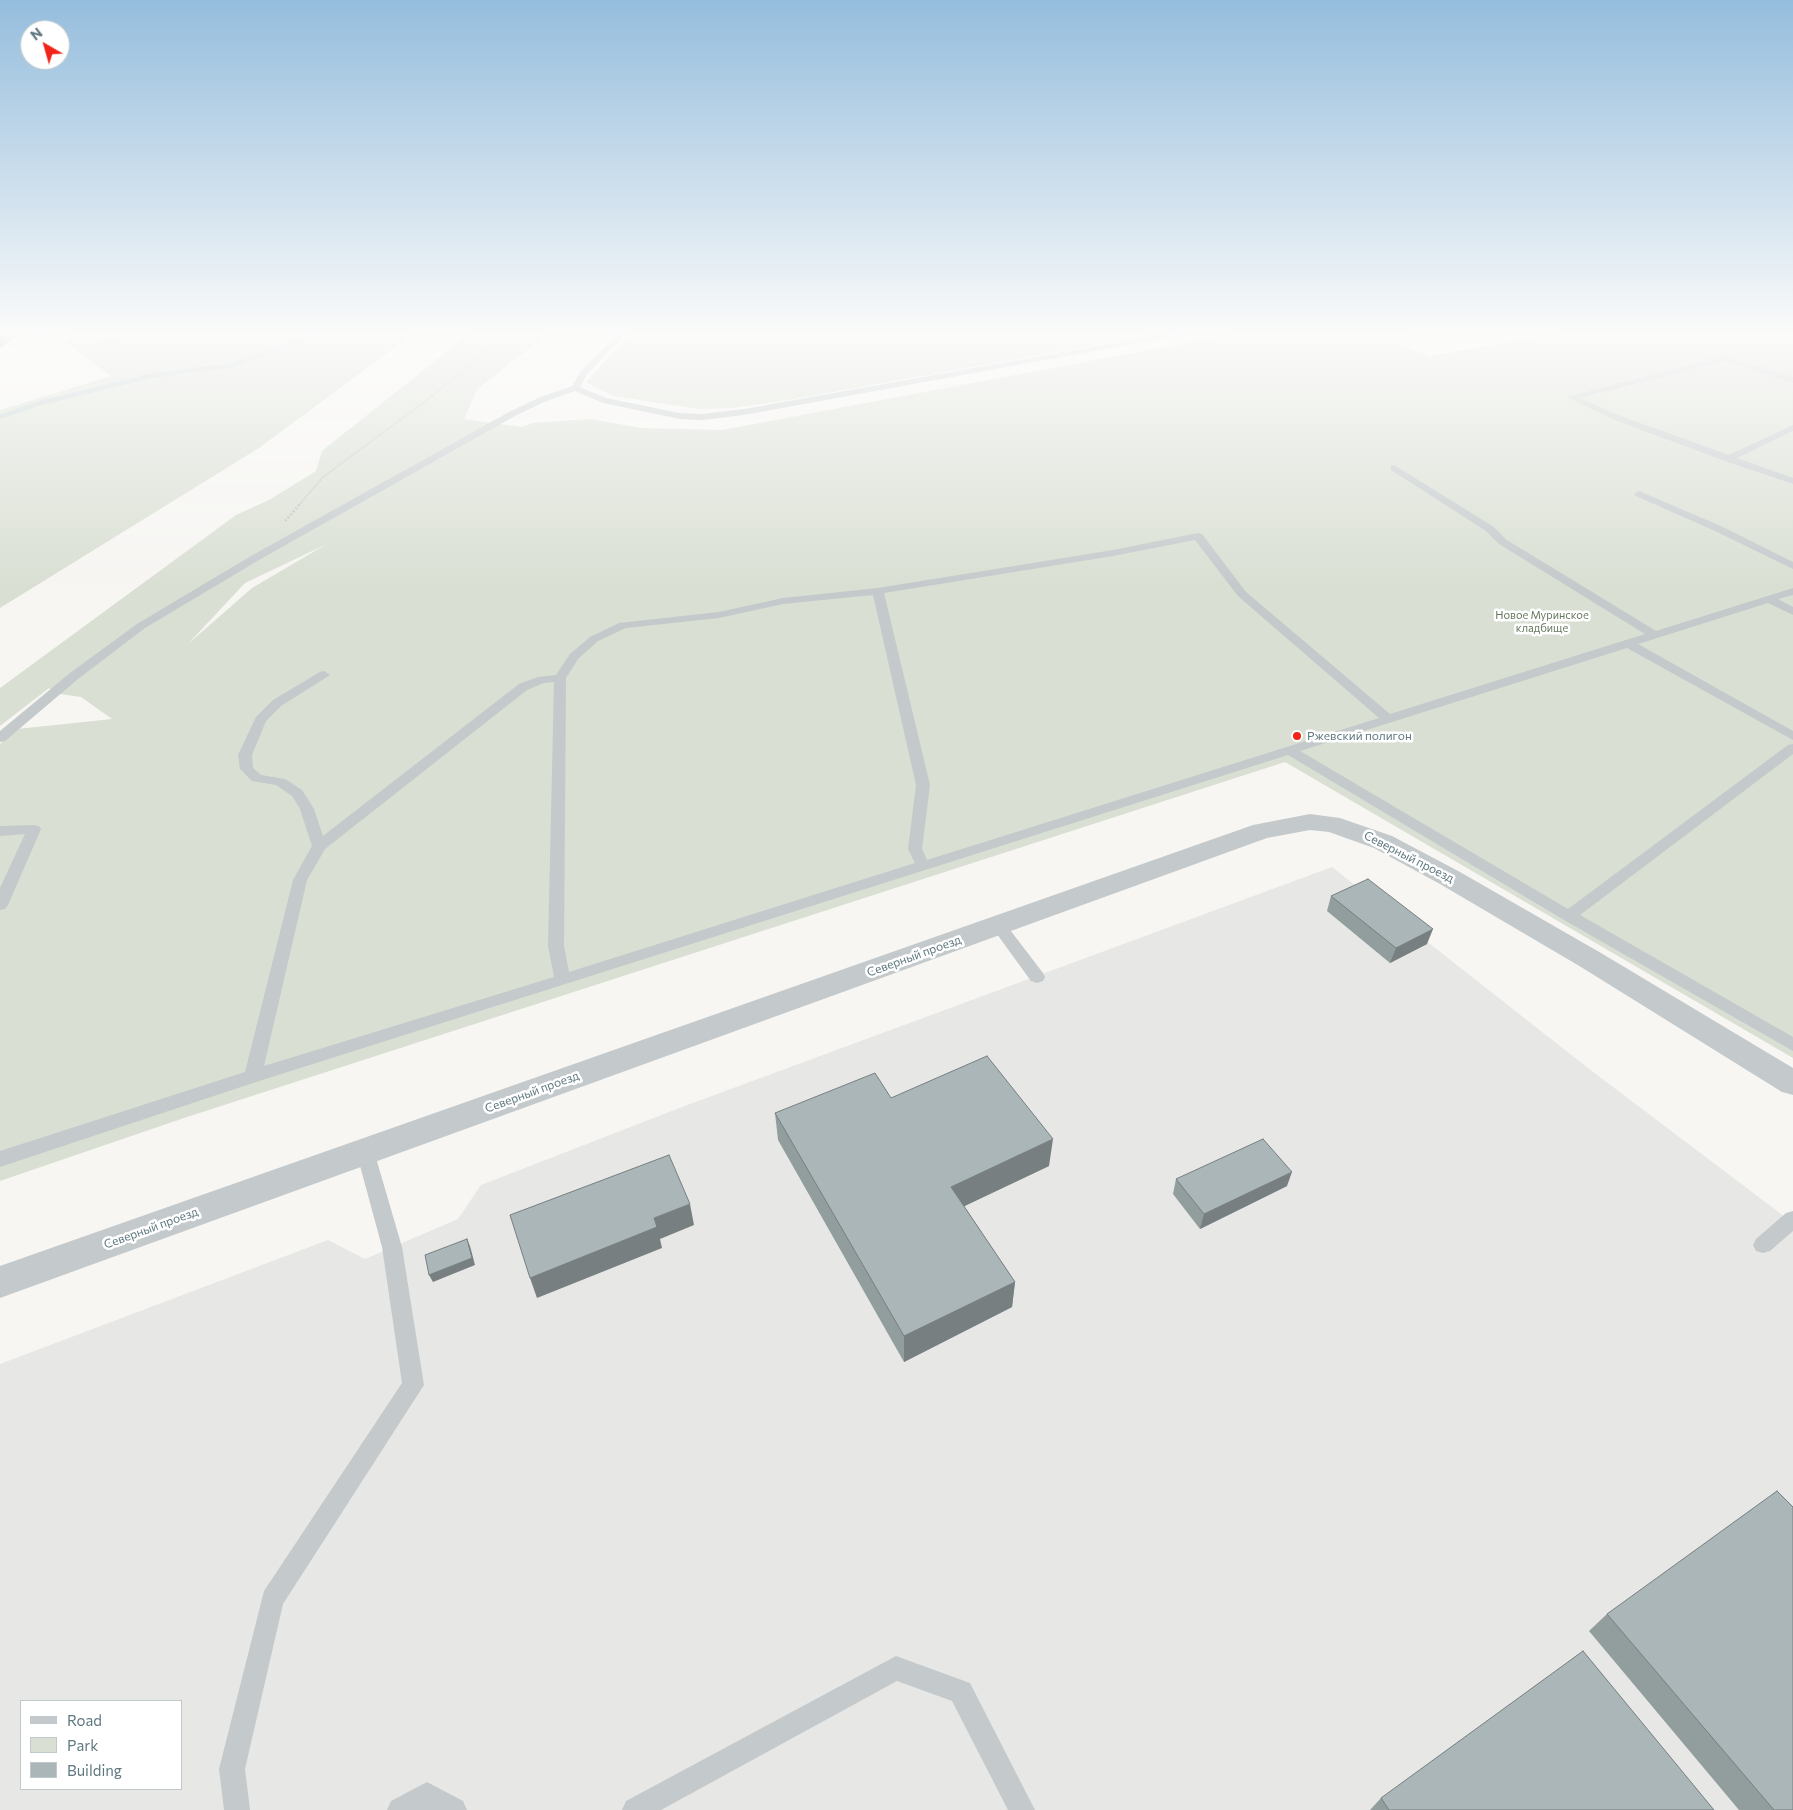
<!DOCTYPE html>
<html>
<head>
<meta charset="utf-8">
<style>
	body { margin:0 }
	#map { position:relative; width:1793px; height:1810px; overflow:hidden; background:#f7f6f3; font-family:Commissioner,sans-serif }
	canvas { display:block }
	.legend { position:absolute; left:20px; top:1700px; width:162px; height:90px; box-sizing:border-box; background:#fff; border:1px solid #bfc9cc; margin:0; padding:6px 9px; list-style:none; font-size:15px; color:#5f7880 }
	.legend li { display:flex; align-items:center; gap:10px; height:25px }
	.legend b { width:25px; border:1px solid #bfc9cc }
	.north { position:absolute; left:20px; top:20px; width:50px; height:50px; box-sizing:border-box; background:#fff; border:1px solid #bfc9cc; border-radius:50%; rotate:322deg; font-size:14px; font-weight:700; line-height:20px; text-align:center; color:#5f7880 }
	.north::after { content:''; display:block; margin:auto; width:18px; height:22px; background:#f12419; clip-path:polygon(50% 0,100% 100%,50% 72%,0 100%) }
</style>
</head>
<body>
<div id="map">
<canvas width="1793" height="1810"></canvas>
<ul class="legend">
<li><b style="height:6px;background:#c4c9cb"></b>Road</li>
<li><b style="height:14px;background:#d9dfd3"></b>Park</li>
<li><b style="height:14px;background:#aab6b8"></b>Building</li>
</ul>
<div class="north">N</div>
</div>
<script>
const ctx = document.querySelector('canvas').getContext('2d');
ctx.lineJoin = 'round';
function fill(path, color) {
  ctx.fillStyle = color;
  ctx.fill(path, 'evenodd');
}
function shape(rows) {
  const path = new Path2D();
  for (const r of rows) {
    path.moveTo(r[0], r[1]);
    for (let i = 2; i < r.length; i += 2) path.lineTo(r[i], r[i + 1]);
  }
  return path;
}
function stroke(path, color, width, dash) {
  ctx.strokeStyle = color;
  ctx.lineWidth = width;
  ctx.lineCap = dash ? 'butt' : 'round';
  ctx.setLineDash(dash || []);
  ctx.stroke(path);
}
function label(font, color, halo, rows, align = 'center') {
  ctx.font = font + ' Commissioner,sans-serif';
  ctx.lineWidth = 5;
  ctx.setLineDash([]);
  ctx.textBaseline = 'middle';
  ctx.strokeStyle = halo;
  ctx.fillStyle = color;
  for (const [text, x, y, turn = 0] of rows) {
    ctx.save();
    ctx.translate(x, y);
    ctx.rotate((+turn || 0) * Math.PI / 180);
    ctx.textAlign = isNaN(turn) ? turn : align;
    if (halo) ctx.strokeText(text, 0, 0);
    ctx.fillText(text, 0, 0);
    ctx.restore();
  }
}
fill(shape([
	[1332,867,1588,1068,1793,1223,1793,1810,0,1810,0,1364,328,1240,365,1259,458,1219,481,1185,682,1107],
	[21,1701,181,1701,181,1789,21,1789]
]), '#e7e8e6');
fill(shape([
	[74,333,414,333,259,448,0,608,0,410,111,376,65,342],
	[470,333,549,333,477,389,464,419,522,427,532,423,590,419,641,428,722,430,1239,333,1415,333,1390,341,1430,356,1561,333,1793,333,1793,1058,1285,762,184,1118,0,1181,0,744,17,729,112,719,81,697,53,693,49,688,0,726,0,688,236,515,269,500,316,471,322,451],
	[325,545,252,588,188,644,245,583],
	[631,333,1160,333,789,400,733,408,699,409,613,396,586,382]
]), '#d9dfd3');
stroke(shape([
	[0,417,40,403,155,375,229,366,302,340,309,333]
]), '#bacacc', 4.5);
stroke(shape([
	[85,344,177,338,200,333],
	[10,346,57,333],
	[299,505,323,477,427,400,509,333]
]), '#bdc1c2', 2, [1, 1]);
stroke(shape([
	[285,521,300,504]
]), '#bdc1c2', 2.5, [2, 2]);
fill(shape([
	[619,333,627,333,587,374,580,387,606,398,680,413,702,414,744,409,1169,333,1186,333,1182,335,744,415,702,420,680,419,603,403,575,391,544,402,515,416,259,560,145,628,78,679,5,741,0,742,0,731,70,673,137,624,251,556,509,412,538,398,572,386,581,371,619,333],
	[1725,356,1793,377,1793,383,1725,361,1579,398,1618,415,1729,455,1793,425,1793,431,1737,458,1793,478,1793,484,1725,461,1612,419,1567,397,1725,356],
	[1394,465,1494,527,1507,540,1656,631,1793,588,1793,595,1778,599,1793,607,1793,615,1768,603,1638,644,1793,731,1793,740,1627,648,1300,751,1568,909,1788,745,1793,744,1793,754,1580,915,1793,1037,1793,1051,1564,920,1288,755,256,1082,0,1167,0,1151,245,1072,293,880,312,846,300,809,292,796,276,785,252,781,240,769,238,755,256,717,273,700,320,672,324,671,330,675,281,706,266,721,252,755,253,768,261,775,285,779,302,790,314,809,323,836,519,684,538,677,556,675,570,654,590,637,619,623,719,612,783,598,878,588,1113,550,1198,533,1202,534,1246,592,1390,714,1645,634,1499,544,1486,531,1391,470,1391,466,1394,465],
	[1195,540,1238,596,1379,718,927,860,922,849,930,785,884,593,1113,556,1195,540],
	[873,595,916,785,908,849,915,863,569,972,564,946,566,678,578,659,598,641,626,628,719,618,783,604,873,595],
	[554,682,548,946,554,977,264,1066,307,880,325,849,527,690,544,683,554,682],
	[1639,491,1723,527,1793,562,1793,569,1715,531,1636,496,1634,494,1639,491],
	[34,825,39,826,41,829,8,905,5,909,0,910,0,888,25,834,0,836,0,826,34,825],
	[999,921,1004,922,1043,973,1045,977,1043,981,1037,983,1031,981,994,930,991,926,994,922,999,921],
	[365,1144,371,1146,374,1151,402,1247,424,1385,283,1604,245,1769,250,1810,224,1810,219,1769,264,1591,402,1383,382,1247,356,1151,359,1146,365,1144],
	[1793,1211,1793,1231,1770,1251,1763,1253,1756,1251,1753,1245,1756,1239,1786,1213,1793,1211],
	[896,1656,970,1683,1035,1810,1008,1810,952,1701,897,1681,661,1810,622,1810,626,1801,896,1656],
	[427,1782,463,1801,467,1810,387,1810,391,1801,427,1782]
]), '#c4c9cb');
fill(shape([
	[1310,814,1340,818,1392,836,1460,872,1601,953,1793,1068,1793,1095,1782,1092,1581,967,1440,884,1374,848,1329,832,1310,830,1267,838,0,1298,0,1266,1253,825,1310,814]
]), '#c4c9cb');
fill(shape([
	[1331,896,1427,944,1390,963,1327,911],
	[891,1098,1049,1166,964,1206,1015,1282,1012,1307,904,1362,778,1140,775,1113],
	[1176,1179,1287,1186,1200,1229,1173,1194],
	[1607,1614,1793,1810,1739,1810,1589,1631],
	[1381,1798,1714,1810,1370,1810]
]), '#929d9e');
fill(shape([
	[0,333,20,333,0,348],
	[1433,929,1427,944,1390,963,1396,948],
	[1053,1139,1049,1166,950,1213,951,1187],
	[1292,1172,1287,1186,1200,1229,1204,1214],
	[690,1204,694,1225,660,1239,662,1248,537,1298,530,1278,654,1218],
	[467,1239,470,1246,475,1265,433,1282,429,1275],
	[1015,1282,1012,1307,904,1362,904,1336]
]), '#777f81');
const building = shape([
	[1368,879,1433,929,1396,948,1331,896,1368,879],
	[987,1056,1053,1139,951,1187,1015,1282,904,1336,775,1113,875,1073,891,1098,987,1056],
	[1263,1139,1292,1172,1204,1214,1176,1179,1263,1139],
	[669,1155,690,1204,654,1218,657,1227,530,1278,510,1215,669,1155],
	[467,1239,472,1258,429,1275,425,1255,467,1239],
	[1777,1491,1793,1507,1793,1810,1774,1810,1607,1614,1777,1491],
	[1583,1651,1714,1810,1389,1810,1381,1798,1583,1651]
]);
fill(building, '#aab6b8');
stroke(building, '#777f81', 1);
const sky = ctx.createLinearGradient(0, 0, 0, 586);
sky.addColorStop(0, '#95bddd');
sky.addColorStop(0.57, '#fbfbfa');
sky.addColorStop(1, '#fbfbfa00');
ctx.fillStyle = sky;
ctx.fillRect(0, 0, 1793, 586);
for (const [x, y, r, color] of [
	[1297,736,5,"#f12419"]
]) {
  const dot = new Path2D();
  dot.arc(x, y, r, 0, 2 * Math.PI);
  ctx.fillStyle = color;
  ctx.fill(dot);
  stroke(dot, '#fff', 2);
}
label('11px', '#67785e', '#fff', [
	["Новое Муринское",1542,615],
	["кладбище",1542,628]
]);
label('12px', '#5f7880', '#fff', [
	["Ржевский полигон",1307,736]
], 'left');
label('12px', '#5f7880', '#fff', [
	["Северный проезд",1409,857,27],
	["Северный проезд",914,956,-20],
	["Северный проезд",532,1092,-20],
	["Северный проезд",151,1228,-20]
]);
</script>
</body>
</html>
